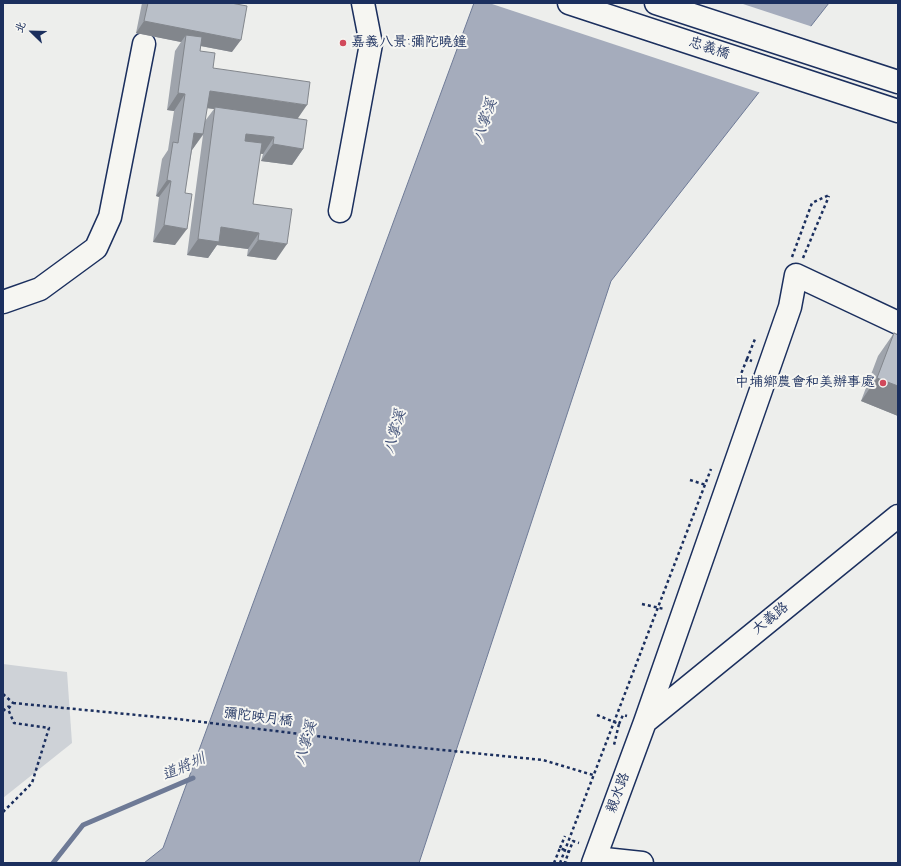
<!DOCTYPE html>
<html>
<head>
<meta charset="utf-8">
<style>
	body { margin:0 }
	#map { position:relative; width:901px; height:866px; overflow:hidden; background:#edeeec; font-family:Mynerve,"LXGW WenKai TC",sans-serif }
	canvas { display:block }
	.frame { position:absolute; inset:0; border:4px solid #1b2f5e; pointer-events:none }
	.north { position:absolute; left:12px; top:12px; width:40px; height:40px; -webkit-text-stroke:3px #f6f6f2; paint-order:stroke; rotate:293deg; font-size:11px; font-weight:700; line-height:16px; text-align:center; color:#1b2f5e }
	.north::after { content:''; display:block; margin:auto; width:14px; height:18px; background:#1b2f5e; clip-path:polygon(50% 0,100% 100%,50% 72%,0 100%) }
</style>
</head>
<body>
<div id="map">
<canvas width="901" height="866"></canvas>
<div class="frame"></div>
<div class="north">北</div>
</div>
<script>
const ctx = document.querySelector('canvas').getContext('2d');
ctx.lineJoin = 'round';
function fill(path, color) {
  ctx.fillStyle = color;
  ctx.fill(path, 'evenodd');
}
function shape(rows) {
  const path = new Path2D();
  for (const r of rows) {
    path.moveTo(r[0], r[1]);
    for (let i = 2; i < r.length; i += 2) path.lineTo(r[i], r[i + 1]);
  }
  return path;
}
function stroke(path, color, width, dash) {
  ctx.strokeStyle = color;
  ctx.lineWidth = width;
  ctx.lineCap = dash ? 'butt' : 'round';
  ctx.setLineDash(dash || []);
  ctx.stroke(path);
}
function label(font, color, halo, rows, align = 'center') {
  ctx.font = font + ' Mynerve,"LXGW WenKai TC",sans-serif';
  ctx.lineWidth = 4;
  ctx.setLineDash([]);
  ctx.textBaseline = 'middle';
  ctx.strokeStyle = halo;
  ctx.fillStyle = color;
  for (const [text, x, y, turn = 0] of rows) {
    ctx.save();
    ctx.translate(x, y);
    ctx.rotate((+turn || 0) * Math.PI / 180);
    ctx.textAlign = isNaN(turn) ? turn : align;
    if (halo) ctx.strokeText(text, 0, 0);
    ctx.fillText(text, 0, 0);
    ctx.restore();
  }
}
fill(shape([
	[3,664,67,672,72,743,3,798]
]), '#ced2d7');
const water = shape([
	[474,3,829,3,611,281,419,863,144,863,163,848,474,3]
]);
fill(water, '#a5acbc');
stroke(water, '#6e7a96', 1);
fill(shape([
	[489,3,740,3,813,27,761,93]
]), '#edeeec');
stroke(shape([
	[53,863,83,825,193,778]
]), '#6e7a96', 5);
const minor = shape([
	[569,3,898,111],
	[656,3,898,82],
	[340,211,371,44,363,3],
	[3,302,40,289,96,248,110,217,144,44],
	[645,722,898,516],
	[595,858,642,863],
	[593,863,645,722,790,307,796,275,898,323]
]);
stroke(minor, '#1b2f5e', 25);
stroke(shape([
	[792,257,812,203,829,195],
	[803,258,829,196],
	[747,359,755,339],
	[737,384,747,359,752,361],
	[690,480,706,485],
	[642,604,664,609],
	[3,694,13,703],
	[13,703,178,719,373,743,543,760,593,775],
	[3,711,9,706],
	[597,715,619,724,614,745],
	[619,724,623,715,627,716],
	[3,812,32,783,49,728,14,723,8,709,13,703],
	[560,848,565,836],
	[554,863,560,848,569,852],
	[560,863,711,469],
	[567,863,565,862,573,841,579,843]
]), '#1b2f5e', 2.5, [3, 3]);
stroke(minor, '#f6f6f2', 22);
fill(shape([
	[142,3,231,3,232,52,201,46,200,51,213,68,298,118,303,149,292,165,261,161,263,154,260,153,253,204,276,260,247,256,248,249,217,245,208,258,187,255,203,135,192,150,175,245,153,242,159,197,156,196,162,159,168,150,174,111,167,110,175,51,181,42,136,33],
	[207,108,214,109,205,121],
	[894,333,898,416,861,401,878,356]
]), '#9fa4ac');
fill(shape([
	[144,21,241,40,232,52,185,43,186,35,181,42,136,33],
	[210,91,307,105,296,121,215,107,214,109,199,107],
	[178,93,185,94,174,111,167,110],
	[194,133,203,134,192,150],
	[246,134,274,137,263,154,234,150],
	[273,144,303,149,292,165,261,161],
	[167,180,171,181,159,197,156,196],
	[164,225,187,229,175,245,153,242],
	[221,227,259,233,248,249,217,245,208,258,187,255,198,239],
	[258,240,287,244,276,260,247,256],
	[877,378,898,386,898,416,861,401]
]), '#82868c');
const building = shape([
	[148,3,231,3,247,6,241,40,144,21,148,3],
	[186,35,202,37,200,51,215,53,213,68,310,82,307,105,210,91,203,134,194,133,185,193,192,194,187,229,164,225,171,181,167,180,173,142,178,143,185,94,178,93,186,35],
	[215,107,307,120,303,149,273,144,274,137,246,134,245,141,262,143,253,204,292,209,287,244,258,240,259,233,221,227,219,242,198,239,215,107],
	[894,333,898,335,898,386,877,378,894,333]
]);
fill(building, '#b9bfc8');
stroke(building, '#82868c', 1);
for (const [x, y, r, color] of [
	[343,43,4,"#d1495b"],
	[883,383,4,"#d1495b"]
]) {
  const dot = new Path2D();
  dot.arc(x, y, r, 0, 2 * Math.PI);
  ctx.fillStyle = color;
  ctx.fill(dot);
  stroke(dot, '#f6f6f2', 1.5);
}
label('14px', '#1b2f5e', '#f6f6f2', [
	["嘉義八景:彌陀曉鐘",351,43],
	["中埔鄉農會和美辦事處",875,383,"right"]
], 'left');
label('14px', '#1b2f5e', '#f6f6f2', [
	["忠義橋",709,49,18],
	["大義路",771,619,-39],
	["彌陀映月橋",258,718,7],
	["親水路",619,793,-70]
]);
label('italic 15px', '#44547a', '#f6f6f2', [
	["八掌溪",486,121,-71],
	["八掌溪",396,432,-74],
	["八掌溪",307,743,-74],
	["道將圳",184,768,-24]
]);
</script>
</body>
</html>
